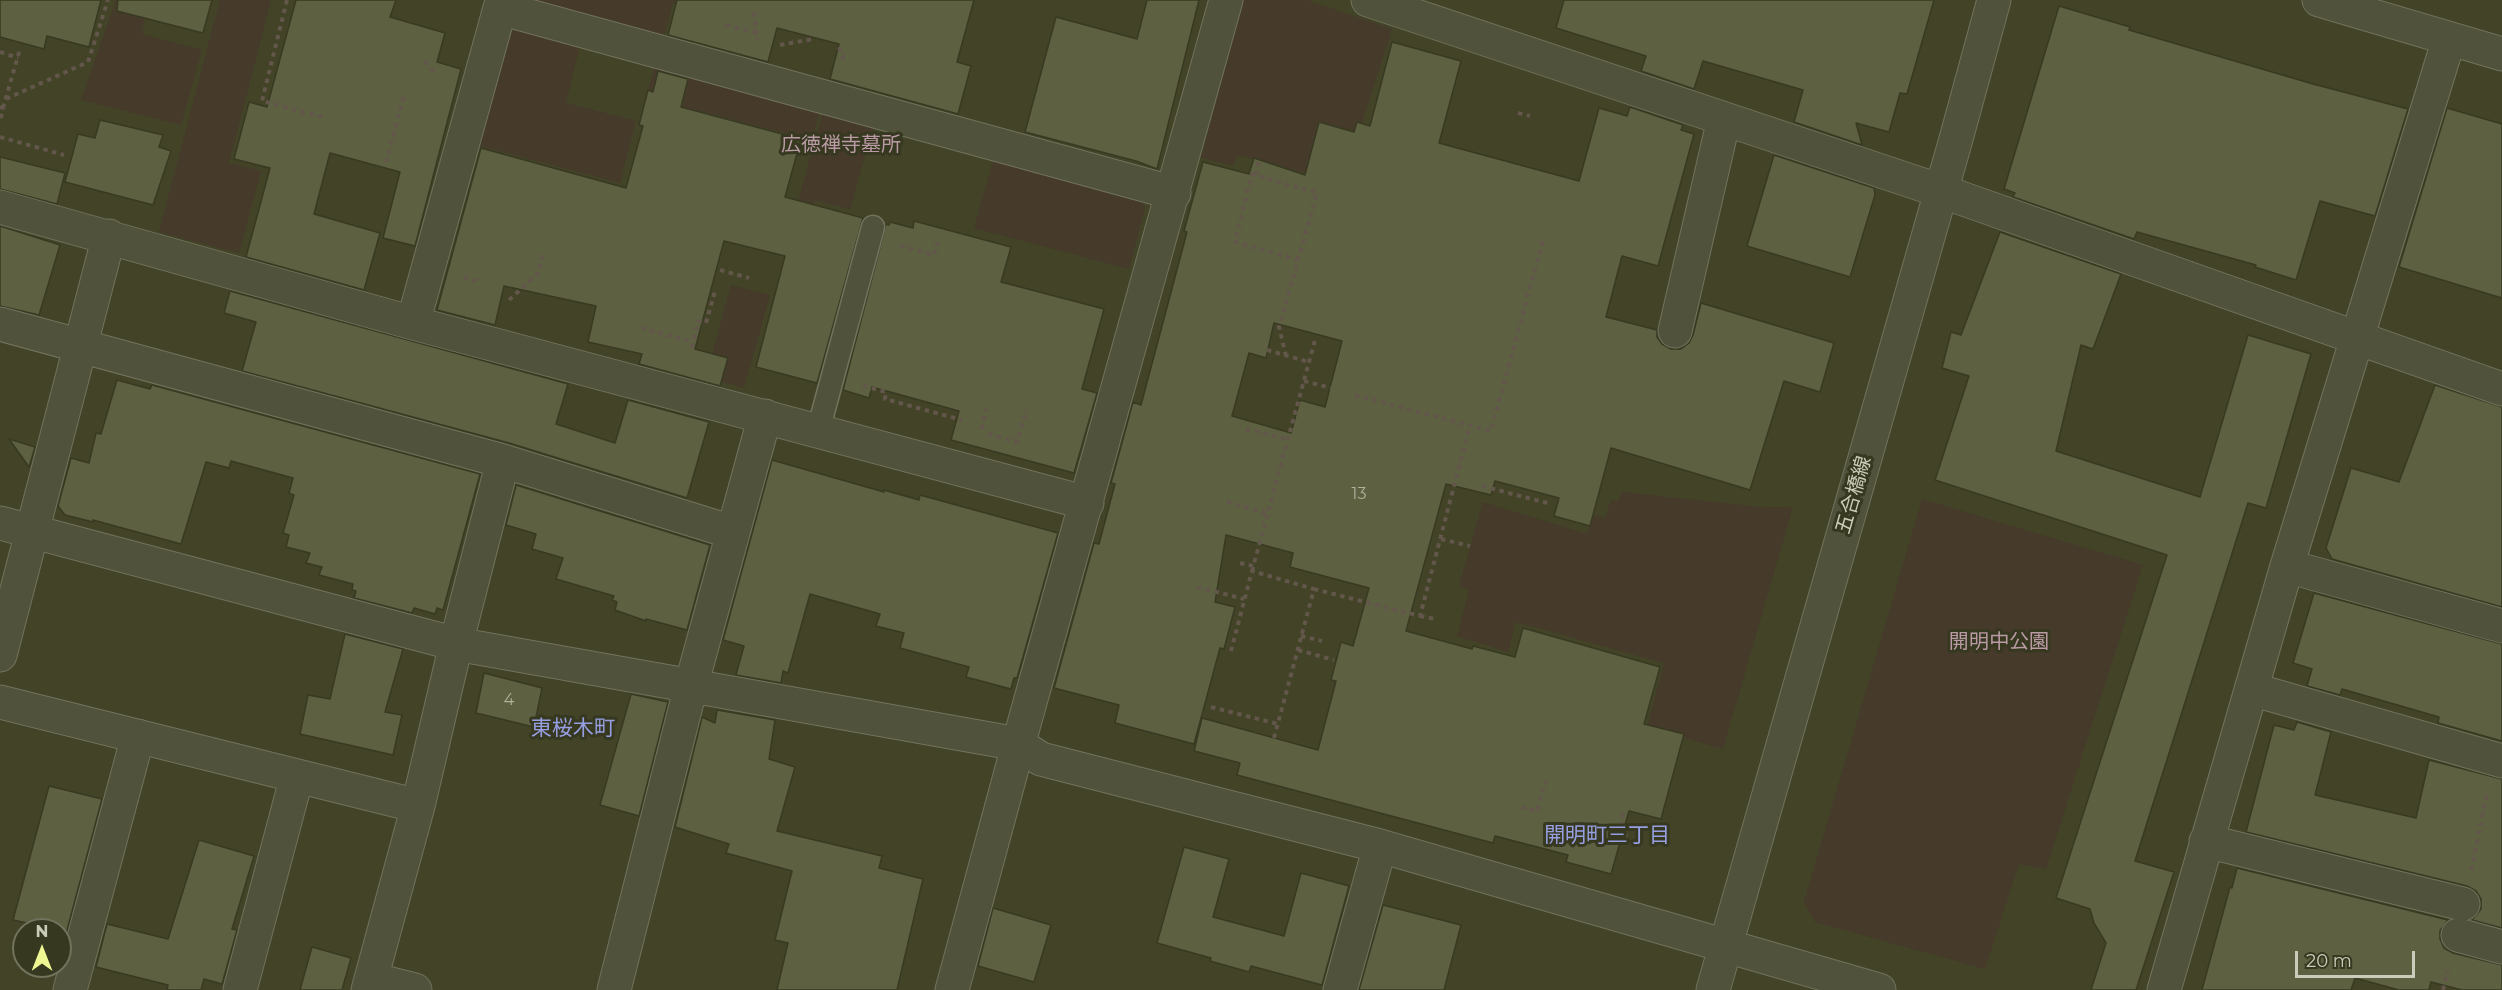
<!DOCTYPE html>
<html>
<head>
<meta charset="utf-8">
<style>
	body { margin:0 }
	#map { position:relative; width:2502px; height:990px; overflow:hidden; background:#424327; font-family:Montserrat,sans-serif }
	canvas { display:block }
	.north { position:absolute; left:12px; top:918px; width:60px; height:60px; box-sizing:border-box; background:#363820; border:2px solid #71735d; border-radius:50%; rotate:0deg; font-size:16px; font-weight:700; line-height:24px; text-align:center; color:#caccb9 }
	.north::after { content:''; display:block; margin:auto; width:21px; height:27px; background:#eff793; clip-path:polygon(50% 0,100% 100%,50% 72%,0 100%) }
	.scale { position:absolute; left:2295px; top:951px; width:120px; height:27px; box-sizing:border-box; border:3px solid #caccb9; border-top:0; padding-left:8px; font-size:18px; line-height:21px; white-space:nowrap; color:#caccb9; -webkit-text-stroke:4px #363820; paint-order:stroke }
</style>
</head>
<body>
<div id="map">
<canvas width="2502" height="990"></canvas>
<div class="north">N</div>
<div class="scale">20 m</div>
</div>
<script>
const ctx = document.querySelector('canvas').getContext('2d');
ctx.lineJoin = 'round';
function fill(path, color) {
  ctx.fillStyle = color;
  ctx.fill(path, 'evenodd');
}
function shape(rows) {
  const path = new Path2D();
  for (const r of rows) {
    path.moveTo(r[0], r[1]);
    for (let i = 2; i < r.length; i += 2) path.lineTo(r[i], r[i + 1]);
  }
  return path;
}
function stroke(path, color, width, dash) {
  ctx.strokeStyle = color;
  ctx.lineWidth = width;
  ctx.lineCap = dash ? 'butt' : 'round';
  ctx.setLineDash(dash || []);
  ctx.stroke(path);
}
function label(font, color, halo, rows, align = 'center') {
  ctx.font = font + ' Montserrat,"Noto Sans JP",sans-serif';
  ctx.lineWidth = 6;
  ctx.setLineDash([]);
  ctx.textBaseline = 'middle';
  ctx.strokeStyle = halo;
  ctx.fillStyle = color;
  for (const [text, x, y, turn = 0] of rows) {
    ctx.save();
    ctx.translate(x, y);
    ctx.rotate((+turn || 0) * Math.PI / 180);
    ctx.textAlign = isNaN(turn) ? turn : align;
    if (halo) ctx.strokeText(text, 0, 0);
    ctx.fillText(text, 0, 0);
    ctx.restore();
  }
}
fill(shape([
	[116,0,148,0,142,34,202,50,181,125,81,100],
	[220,0,271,0,229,163,261,171,239,253,159,232],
	[523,0,703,0,700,10,673,3,664,37],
	[1244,0,1307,0,1392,29,1359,132,1318,121,1306,173,1237,155,1233,166,1201,157],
	[508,22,581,42,566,103,636,121,620,183,477,145],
	[656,61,821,106,808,154,801,153,804,138,681,106,683,99,648,90],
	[824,108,875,122,850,209,815,200,807,228,792,223],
	[994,157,1139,195,1145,207,1129,269,974,228],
	[731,285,770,295,744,388,709,378,709,366],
	[1623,492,1761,507,1793,507,1723,749,1684,738,1685,734,1648,724,1664,663,1516,622,1508,652,1457,636,1469,590,1459,586,1483,502,1587,534,1594,515,1605,518,1611,500,1617,502],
	[1922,499,2143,565,2046,869,2019,864,1985,969,1815,922,1804,902]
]), '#463a2b');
const building = shape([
	[0,0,101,0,89,47,47,36,44,49,0,37,0,0],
	[118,0,212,0,203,33,117,11,118,0],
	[296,0,396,0,390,17,445,33,437,62,461,69,415,246,383,238,400,172,330,153,314,214,380,233,364,290,246,257,270,168,234,159,249,102,267,107,296,0],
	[677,0,974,0,957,62,971,66,958,114,830,79,839,44,777,28,768,62,668,35,677,0],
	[1147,0,1199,0,1157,169,1136,161,1025,132,1056,17,1137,39,1147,0],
	[1564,0,1934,0,1907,94,1900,93,1889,132,1856,123,1862,145,1794,122,1803,90,1703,61,1694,89,1641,71,1646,56,1556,28,1564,0],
	[2059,6,2130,27,2129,30,2313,84,2408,109,2375,216,2320,201,2296,280,2255,267,2256,265,2137,232,2134,239,2013,197,2015,193,2004,189,2059,6],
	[1392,42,1461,61,1439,143,1579,181,1599,108,1627,116,1630,107,1683,125,1681,130,1694,134,1658,266,1622,256,1606,317,1657,330,1657,337,1662,344,1671,349,1681,349,1689,343,1693,335,1701,303,1834,343,1820,392,1784,381,1750,490,1611,448,1590,526,1554,516,1559,498,1495,481,1491,495,1446,484,1406,631,1472,649,1473,646,1515,657,1523,628,1660,667,1644,724,1684,734,1661,819,1629,811,1611,874,1566,862,1568,855,1495,836,1493,843,1237,775,1240,763,1194,751,1202,718,1318,750,1336,681,1331,680,1341,642,1353,646,1369,588,1290,567,1293,553,1226,535,1215,602,1235,607,1224,649,1220,648,1194,744,1115,723,1119,705,1054,688,1094,543,1099,544,1115,484,1111,483,1133,402,1141,405,1187,232,1184,231,1203,162,1249,174,1254,158,1305,175,1319,122,1354,132,1357,122,1370,126,1392,42],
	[1274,323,1342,341,1325,407,1300,400,1291,433,1232,416,1249,353,1266,358,1274,323],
	[658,71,688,79,681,107,801,139,785,197,863,218,817,383,756,367,785,256,724,241,695,349,728,358,720,386,639,364,642,354,588,342,596,306,504,286,495,325,437,310,481,148,626,188,643,126,639,125,648,90,653,92,658,71],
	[2447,108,2502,124,2502,298,2399,267,2447,108],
	[100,120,163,135,159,147,171,151,153,205,65,182,78,134,95,138,100,120],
	[1774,155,1874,188,1875,195,1850,277,1747,246,1774,155],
	[0,157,65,173,57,204,0,189,0,157],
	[914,221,1011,247,1001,282,1104,309,1082,389,1097,393,1074,473,951,440,959,411,872,387,869,398,843,390,886,224,889,225,890,222,913,228,914,221],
	[0,226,60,245,39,315,0,306,0,226],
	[2000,232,2121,274,2093,349,2081,345,2056,451,2200,497,2248,335,2311,354,2266,508,2248,503,2135,861,2174,872,2136,990,2091,990,2106,943,2094,923,2090,909,2056,898,2167,555,1935,480,1969,376,1942,368,1951,332,1961,335,2000,232],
	[230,291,568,384,556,424,615,443,628,400,709,422,687,498,509,443,242,371,256,322,224,313,230,291],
	[117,380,150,389,152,385,480,474,443,610,437,608,435,614,414,608,412,613,354,598,356,591,352,590,353,584,319,575,322,567,306,563,310,553,286,547,289,535,283,533,294,495,289,493,293,478,231,461,229,468,206,462,181,544,93,520,93,522,65,515,58,506,71,458,89,463,96,433,101,434,117,380],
	[2435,385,2502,407,2502,607,2332,559,2326,548,2351,468,2399,482,2435,385],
	[9,439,35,447,29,467,9,439],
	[772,460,884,492,884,490,919,500,920,495,1058,533,1017,678,1014,678,1011,689,966,677,969,667,900,648,904,633,876,626,880,614,810,594,788,673,783,671,781,683,736,675,744,646,723,640,772,460],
	[516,485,710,545,687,630,646,619,646,621,615,610,617,602,612,600,614,596,556,579,563,558,532,549,536,534,506,525,516,485],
	[2314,593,2502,644,2502,741,2438,723,2439,717,2342,689,2340,695,2307,686,2312,669,2293,663,2314,593],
	[345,634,403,649,385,712,402,715,393,755,300,734,308,695,330,699,345,634],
	[484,673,542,688,534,727,476,713,484,673],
	[631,694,668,702,639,816,600,805,631,694],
	[717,710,775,720,769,759,795,767,777,831,882,856,879,868,923,879,897,990,777,990,788,943,775,940,792,871,726,853,729,844,675,827,702,717,715,723,717,710],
	[2297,722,2331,732,2315,795,2416,818,2429,760,2502,779,2502,928,2472,920,2481,909,2481,899,2476,891,2467,886,2246,832,2274,725,2294,730,2297,722],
	[49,786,102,799,66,934,60,932,60,930,13,920,49,786],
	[199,840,254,856,232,929,237,930,222,984,204,979,201,990,167,990,168,985,96,967,107,924,168,939,199,840],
	[1184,847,1229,859,1213,917,1284,936,1301,873,1349,886,1322,985,1251,966,1249,972,1210,961,1211,958,1157,943,1184,847],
	[2237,868,2448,920,2440,931,2440,939,2444,948,2453,953,2502,965,2502,990,2462,990,2431,982,2429,990,2399,990,2355,978,2351,990,2202,990,2230,887,2232,888,2237,868],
	[1383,905,1461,925,1444,990,1359,990,1383,905],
	[993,908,1051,925,1034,982,978,966,993,908],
	[312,947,351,958,342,990,300,990,312,947]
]);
fill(building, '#5e6042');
stroke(building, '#383a22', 1.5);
const service = shape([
	[818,431,873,227]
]);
const minor = shape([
	[1368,0,1941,191,2502,389],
	[0,207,413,323,1087,503],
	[413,323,500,8,1174,193],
	[0,324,503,461,732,532],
	[1675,331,1724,119],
	[0,523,456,644,1018,744],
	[2287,566,2502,626],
	[0,655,109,236],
	[2251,689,2502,761],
	[0,702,418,806],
	[2206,841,2463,904],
	[2458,935,2502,947],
	[371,979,415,990],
	[70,990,138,736],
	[240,990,297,776],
	[368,990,418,806,456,644,503,461],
	[614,990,691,686,765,416],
	[952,990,1024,724,1226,0],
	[1340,990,1380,846],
	[2164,990,2287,566,2449,39]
]);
const tertiary = shape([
	[2319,0,2502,54],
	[1018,744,1041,759,1380,846,1879,990],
	[1713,990,1956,139,1994,0]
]);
stroke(service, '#71735d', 25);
stroke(minor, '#71735d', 35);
stroke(tertiary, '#71735d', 35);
stroke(shape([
	[287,0,262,101,323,117,322,120],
	[754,12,757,40],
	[726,25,757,33],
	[780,45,813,39],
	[839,47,845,63],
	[0,52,18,58],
	[425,61,433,72],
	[6,99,88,62,108,0],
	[0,107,3,108,0,122],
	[3,108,20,49],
	[1518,113,1530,116],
	[0,137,64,155],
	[386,162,404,96],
	[1255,175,1260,160],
	[900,246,934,255,938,240],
	[720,270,749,278],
	[464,277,477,281],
	[509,300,537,275,544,252],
	[641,328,693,342],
	[692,348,698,321,706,323,715,291],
	[1267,350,1309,362],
	[1286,356,1279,327,1317,193,1252,174,1235,242,1298,260],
	[1304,381,1331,388],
	[863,386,886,392,885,399,962,420],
	[1355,395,1491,431,1543,240],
	[982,429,986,409],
	[1246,429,1288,439],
	[988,434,1017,442,1026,409],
	[1482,486,1551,504],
	[1227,502,1267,513],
	[1441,539,1470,546],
	[1240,563,1253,566],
	[1252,571,1315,340],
	[1197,587,1244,599],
	[1314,589,1420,616,1470,425],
	[1420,616,1435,619],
	[1301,636,1322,641],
	[1298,650,1334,660],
	[1231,651,1252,571,1314,589,1274,738],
	[1211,707,1278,724],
	[1521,807,1537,811,1546,780],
	[1623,813,1617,839,1624,840,1628,827],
	[2471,870,2487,795],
	[2443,990,2448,970]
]), '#62574a', 4, [4.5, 4.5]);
stroke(service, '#51523c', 22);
stroke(minor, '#51523c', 33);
stroke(tertiary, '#51523c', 33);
label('16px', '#afb19b', null, [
	["13",1359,494],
	["4",509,700]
]);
label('20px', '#ba9ba5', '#363820', [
	["広徳禅寺墓所",841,145],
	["開明中公園",1999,642]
]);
label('20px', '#caccb9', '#363820', [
	["五合橋線",1854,495,-74]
]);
label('21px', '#979fe2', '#363820', [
	["東桜木町",573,729],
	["開明町三丁目",1607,836]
]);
</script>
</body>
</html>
